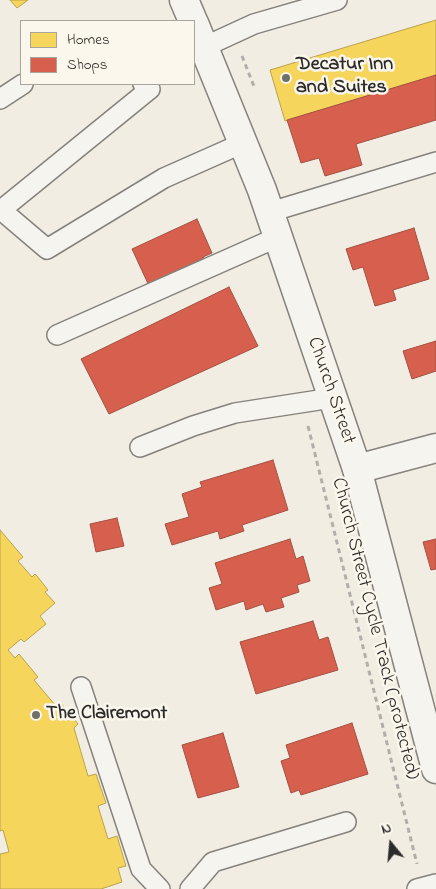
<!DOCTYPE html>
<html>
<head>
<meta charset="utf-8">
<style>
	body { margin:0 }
	#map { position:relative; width:436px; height:889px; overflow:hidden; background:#f2ede2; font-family:"Indie Flower",sans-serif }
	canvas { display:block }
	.legend { position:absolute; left:20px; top:20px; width:175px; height:65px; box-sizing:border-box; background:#fbf7ec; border:1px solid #a8a59f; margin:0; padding:6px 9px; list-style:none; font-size:15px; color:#2b2b2b }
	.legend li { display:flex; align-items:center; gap:10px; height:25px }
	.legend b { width:25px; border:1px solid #a8a59f }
	.north { position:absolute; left:366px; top:819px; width:50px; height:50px; -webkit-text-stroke:4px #fbf7ec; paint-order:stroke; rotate:343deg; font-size:14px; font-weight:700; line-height:20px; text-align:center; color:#2b2b2b }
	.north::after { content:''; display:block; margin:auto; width:18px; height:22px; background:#2b2b2b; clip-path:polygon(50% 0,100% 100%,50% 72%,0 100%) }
</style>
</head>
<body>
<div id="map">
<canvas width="436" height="889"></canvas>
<ul class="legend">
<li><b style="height:14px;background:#f6d55c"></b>Homes</li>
<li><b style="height:14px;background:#d6604d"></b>Shops</li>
</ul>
<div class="north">N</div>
</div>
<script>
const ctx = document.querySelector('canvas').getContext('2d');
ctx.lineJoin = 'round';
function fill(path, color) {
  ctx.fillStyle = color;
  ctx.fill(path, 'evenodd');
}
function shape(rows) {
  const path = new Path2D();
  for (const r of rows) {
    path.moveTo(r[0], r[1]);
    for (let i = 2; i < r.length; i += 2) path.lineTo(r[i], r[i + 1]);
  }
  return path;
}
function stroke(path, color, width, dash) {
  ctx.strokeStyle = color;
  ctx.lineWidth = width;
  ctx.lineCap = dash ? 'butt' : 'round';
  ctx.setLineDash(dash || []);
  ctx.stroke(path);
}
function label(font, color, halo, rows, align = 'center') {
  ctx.font = font + ' "Indie Flower",sans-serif';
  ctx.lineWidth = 5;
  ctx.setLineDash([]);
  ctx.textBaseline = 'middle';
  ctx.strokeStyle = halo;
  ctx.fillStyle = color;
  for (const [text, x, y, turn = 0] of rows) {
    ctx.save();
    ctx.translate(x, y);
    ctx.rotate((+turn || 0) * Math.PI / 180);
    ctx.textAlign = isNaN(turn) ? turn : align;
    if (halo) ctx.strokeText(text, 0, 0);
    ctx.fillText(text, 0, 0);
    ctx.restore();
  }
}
const homes = shape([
	[10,0,28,0,17,8,10,0],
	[436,20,436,76,285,121,270,70,436,20],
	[0,530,23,557,18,561,32,577,35,574,37,576,48,590,45,592,55,603,40,616,46,624,24,642,21,639,8,650,15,658,19,654,38,677,34,680,56,706,60,702,78,724,74,728,88,776,96,774,106,803,98,806,108,839,117,836,126,866,118,868,122,882,101,889,0,889,0,854,9,852,3,830,0,831,0,530]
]);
fill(homes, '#f6d55c');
stroke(homes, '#b9a24d', 1);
const shops = shape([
	[436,75,436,120,356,144,362,165,325,176,319,158,301,163,287,120,436,75],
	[197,219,212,253,203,257,206,263,150,288,132,249,197,219],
	[414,228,429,279,393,290,396,300,375,306,363,267,353,270,346,249,414,228],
	[229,287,258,346,109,414,81,359,229,287],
	[436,341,436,371,412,379,403,351,436,341],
	[273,460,288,510,242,525,244,531,220,539,218,531,172,545,165,524,189,517,182,494,202,487,200,482,273,460],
	[117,518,124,546,96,552,90,524,117,518],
	[290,539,296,559,303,556,310,581,297,585,299,592,281,598,284,607,266,612,263,604,246,610,244,601,216,610,209,588,222,584,215,563,290,539],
	[436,539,436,569,431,570,423,542,436,539],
	[313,621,319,640,328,637,338,670,256,694,240,642,313,621],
	[352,723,368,774,301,795,299,790,291,793,281,761,290,758,286,745,352,723],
	[223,733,239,787,198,798,182,745,223,733]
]);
fill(shops, '#d6604d');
stroke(shops, '#a35043', 1);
const lane = shape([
	[204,47,254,24,337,0],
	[0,99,23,84],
	[0,209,47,249,164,178,243,143],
	[0,211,150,89,143,84],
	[270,212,436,162],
	[57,335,278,237],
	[140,447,193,426,235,413,332,398],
	[81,687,141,869,160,889],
	[190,889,213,862,346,822],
	[417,889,436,884]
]);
const street = shape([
	[357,469,436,448]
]);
const secondary = shape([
	[184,0,193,21],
	[194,23,262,190,357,469,436,769]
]);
stroke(lane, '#85827d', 22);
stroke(street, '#85827d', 31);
stroke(secondary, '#85827d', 31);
stroke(shape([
	[242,56,255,89],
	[308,426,417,864]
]), '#b1afac', 3, [5, 4]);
stroke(lane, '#f5f4ef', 19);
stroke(street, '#f5f4ef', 28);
stroke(secondary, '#f5f4ef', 28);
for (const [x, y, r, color] of [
	[286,78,5,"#716f6b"],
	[36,715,5,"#716f6b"]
]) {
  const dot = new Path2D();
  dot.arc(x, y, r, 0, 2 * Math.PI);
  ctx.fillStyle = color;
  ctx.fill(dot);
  stroke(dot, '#fbf7ec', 2);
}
label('bold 20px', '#2b2b2b', '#fbf7ec', [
	["Decatur Inn",296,66],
	["and Suites",296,89],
	["The Clairemont",46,715]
], 'left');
label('20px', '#2b2b2b', '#fbf7ec', [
	["Church Street",330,391,71],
	["Church Street Cycle Track (protected)",374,629,76]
]);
</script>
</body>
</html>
